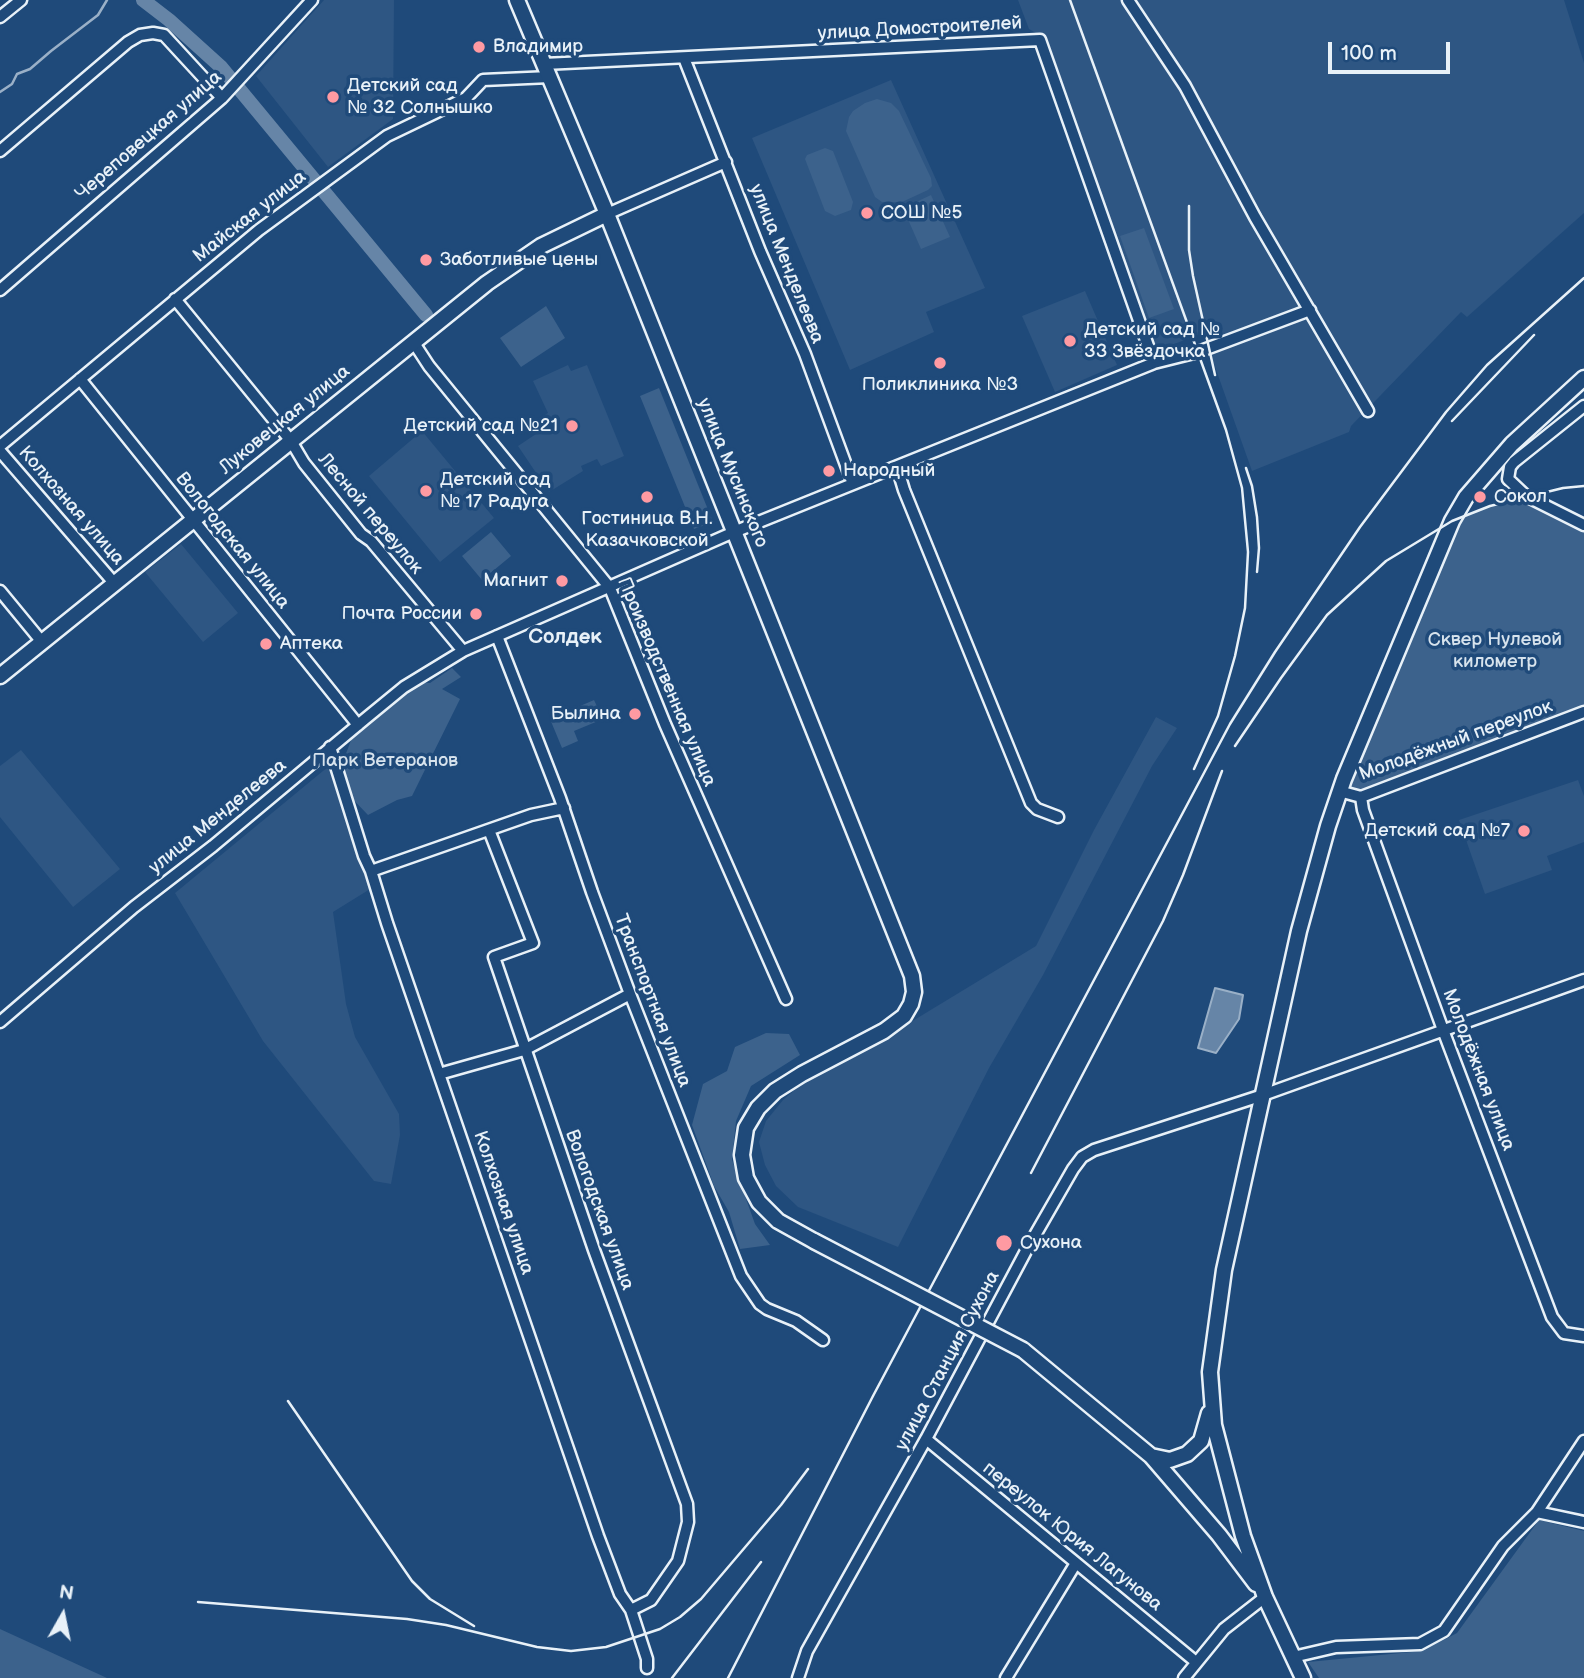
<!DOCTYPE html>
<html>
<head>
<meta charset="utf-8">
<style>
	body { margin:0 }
	#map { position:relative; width:1584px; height:1678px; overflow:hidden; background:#1f4a7a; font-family:"Balsamiq Sans",sans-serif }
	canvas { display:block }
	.north { position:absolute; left:28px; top:1580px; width:70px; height:70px; -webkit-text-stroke:5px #1f4a7a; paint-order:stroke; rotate:9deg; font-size:19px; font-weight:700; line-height:28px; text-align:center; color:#e8f1f8 }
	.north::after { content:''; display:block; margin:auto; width:24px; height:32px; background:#e8f1f8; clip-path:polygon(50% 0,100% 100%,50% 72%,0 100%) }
	.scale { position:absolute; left:1328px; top:42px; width:122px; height:32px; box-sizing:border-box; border:4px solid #e8f1f8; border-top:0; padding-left:9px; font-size:21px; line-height:24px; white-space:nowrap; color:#e8f1f8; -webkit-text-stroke:5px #1f4a7a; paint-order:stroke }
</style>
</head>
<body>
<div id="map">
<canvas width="1584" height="1678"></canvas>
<div class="north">N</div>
<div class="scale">100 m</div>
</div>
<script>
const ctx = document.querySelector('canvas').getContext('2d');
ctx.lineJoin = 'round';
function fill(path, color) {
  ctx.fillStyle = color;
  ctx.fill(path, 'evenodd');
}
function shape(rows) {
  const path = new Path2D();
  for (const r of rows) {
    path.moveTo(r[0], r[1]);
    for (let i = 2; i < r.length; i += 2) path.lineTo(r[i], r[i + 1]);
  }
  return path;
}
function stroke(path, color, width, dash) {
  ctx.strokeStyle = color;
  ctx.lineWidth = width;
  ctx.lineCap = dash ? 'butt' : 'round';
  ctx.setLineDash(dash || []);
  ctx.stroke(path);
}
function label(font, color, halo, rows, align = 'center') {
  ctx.font = font + ' "Balsamiq Sans",sans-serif';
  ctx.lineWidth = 7;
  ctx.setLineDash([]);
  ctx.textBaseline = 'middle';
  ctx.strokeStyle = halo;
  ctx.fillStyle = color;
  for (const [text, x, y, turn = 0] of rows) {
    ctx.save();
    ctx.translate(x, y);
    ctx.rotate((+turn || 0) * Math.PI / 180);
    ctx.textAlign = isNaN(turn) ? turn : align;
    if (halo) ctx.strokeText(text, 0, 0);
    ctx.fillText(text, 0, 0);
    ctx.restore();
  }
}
fill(shape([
	[324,0,394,0,393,119,328,167,256,76],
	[1018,0,1564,0,1584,63,1584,213,1467,317,1461,312,1351,426,1349,432,1252,471,1203,333,1156,351,1048,40,1029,29],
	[891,80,985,288,926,312,934,332,850,370,752,138],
	[1085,291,1117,365,1055,392,1022,316],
	[568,365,571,371,587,365,624,456,601,466,597,459,581,466,583,471,549,492,518,446,536,434,531,423,548,413,533,381],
	[422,431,494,518,440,562,369,476],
	[181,544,238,613,203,642,145,572],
	[1156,717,1177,728,1152,766,1043,975,989,1068,898,1247,798,1207,776,1186,765,1165,759,1142,766,1121,783,1100,805,1081,901,1028,1036,946,1094,830],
	[21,750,120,869,73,907,0,817,0,766],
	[329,766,348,831,375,886,333,912,346,1004,355,1037,399,1114,400,1135,391,1184,374,1181,263,1041,175,893],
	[1578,780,1584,796,1584,842,1547,856,1552,870,1485,894,1459,820]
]), '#2e5683');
fill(shape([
	[877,99,891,103,899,111,931,178,932,186,928,190,902,202,882,202,875,197,846,131,849,117,853,111,865,103],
	[825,148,833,151,853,202,851,210,835,216,825,211,805,159,807,155],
	[931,195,950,237,921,249,903,208],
	[1144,228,1174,309,1149,318,1120,236],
	[546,306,565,338,521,367,500,338],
	[659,388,713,522,694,529,640,396],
	[1526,496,1584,525,1584,712,1361,796,1339,791,1452,521,1490,506],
	[491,532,511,556,482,580,462,556],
	[452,668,461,677,442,689,460,699,412,796,397,800,368,815,345,791,339,772,353,735,417,682,430,683],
	[594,700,603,719,574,731,578,741,562,748,550,719],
	[766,1033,789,1034,800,1055,751,1086,736,1121,732,1160,755,1224,770,1245,740,1249,729,1212,714,1186,692,1125,703,1084,727,1071,735,1047],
	[1539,1520,1584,1531,1584,1678,1319,1678,1308,1662,1422,1651,1457,1633],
	[0,1629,107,1678,0,1678]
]), '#3c628c');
const water = shape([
	[1215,988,1243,995,1239,1019,1216,1053,1198,1048,1215,988]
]);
fill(water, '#6685a7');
stroke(water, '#9ab0c7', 2);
stroke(shape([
	[0,92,12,84,17,74,30,69,51,51,98,15,107,0]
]), '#9ab0c7', 2.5);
stroke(shape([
	[143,0,169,20,221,67,426,315]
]), '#6685a7', 14);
const street = shape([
	[1128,0,1185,86,1255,217,1368,411],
	[0,17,21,0],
	[684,58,760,251,805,354,853,484],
	[544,64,1040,40,1154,363],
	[0,151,128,42,140,35,153,33,164,35,222,98],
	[607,214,726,162],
	[0,290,222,98,312,0],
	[175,299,291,441,304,463,361,534,371,541,463,651],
	[414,343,429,366,610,588,665,724,786,999],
	[80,379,358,725],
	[1584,406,1514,462,1510,467,1508,479,1526,496,1584,525],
	[0,446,259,230,387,136,466,98,483,80,550,77],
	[0,451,115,584],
	[897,467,904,490,1031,803,1037,809,1058,817],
	[0,591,42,642],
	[497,636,560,798,592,892,630,994,741,1276,760,1304,767,1309,796,1321,823,1340],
	[330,747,364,856,371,871,387,923,598,1536,620,1594,631,1610,647,1659,647,1668],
	[1339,791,1361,797,1584,712],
	[1361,797,1363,810,1443,1030,1552,1317,1564,1333,1584,1336],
	[489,830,533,943,494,957,594,1250,687,1504,688,1522,678,1561,651,1600,631,1610],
	[371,871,531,815,564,808],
	[0,1022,134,907,213,846,365,719,404,687,463,651,734,532,853,484,1154,363,1198,352,1310,310],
	[439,1074,524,1050,630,994],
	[926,1439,1196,1662],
	[1537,1512,1584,1522],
	[1293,1657,1336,1647,1420,1644,1444,1631,1503,1546,1537,1512,1584,1441],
	[798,1678,807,1651,926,1439,1027,1249,1073,1169,1082,1157,1094,1150,1263,1095,1584,980],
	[1006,1678,1076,1563],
	[1184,1678,1224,1629,1265,1597]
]);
const secondary = shape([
	[517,0,607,214,912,976,914,992,911,1004,904,1016,884,1031,802,1074,775,1091,758,1108,746,1128,742,1155,746,1178,759,1202,778,1221,814,1241],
	[0,676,487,283,541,246,607,214],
	[1023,1350,1151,1456,1219,1535,1256,1584],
	[1151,1456,1170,1460,1187,1454,1201,1441,1209,1413],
	[1303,1678,1265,1597,1243,1536,1214,1425,1210,1372,1224,1270,1299,931,1328,826,1344,779,1452,521,1466,497,1512,444,1584,378]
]);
stroke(street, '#e8f1f8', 15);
stroke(secondary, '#e8f1f8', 19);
stroke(street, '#1f4a7a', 10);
stroke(secondary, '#1f4a7a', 14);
stroke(shape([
	[1070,0,1226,430,1242,488,1248,552,1245,608,1235,656,1218,716,1194,769],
	[1189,206,1189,250,1193,276,1215,375],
	[1452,421,1534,335],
	[1246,468,1252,486,1257,517,1259,548,1257,572],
	[1235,746,1281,678,1327,615,1386,561,1452,521,1490,506,1563,488,1584,486],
	[1031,1173,1163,921,1183,875,1222,771],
	[288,1401,412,1581,430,1599,474,1626],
	[198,1602,407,1619,446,1625,537,1647,571,1651,606,1647,660,1629,680,1617,701,1599,781,1505,808,1469],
	[672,1678,761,1562],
	[728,1678,873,1396,1230,724,1275,652,1360,527,1446,412,1487,365,1584,278]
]), '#e8f1f8', 2.5);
const secondaryBridge = shape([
	[814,1241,1023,1350]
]);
stroke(secondaryBridge, '#e8f1f8', 19, []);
stroke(secondaryBridge, '#1f4a7a', 14);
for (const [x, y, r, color] of [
	[479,47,7,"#ff9aa2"],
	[333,97,7,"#ff9aa2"],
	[867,213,7,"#ff9aa2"],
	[426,260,7,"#ff9aa2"],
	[1070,341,7,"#ff9aa2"],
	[940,363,7,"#ff9aa2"],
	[572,426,7,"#ff9aa2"],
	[829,471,7,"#ff9aa2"],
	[426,491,7,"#ff9aa2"],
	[647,497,7,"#ff9aa2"],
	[1480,497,7,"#ff9aa2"],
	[562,581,7,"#ff9aa2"],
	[476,614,7,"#ff9aa2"],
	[266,644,7,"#ff9aa2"],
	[635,714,7,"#ff9aa2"],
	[1524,831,7,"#ff9aa2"],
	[1004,1243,9,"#ff9aa2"]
]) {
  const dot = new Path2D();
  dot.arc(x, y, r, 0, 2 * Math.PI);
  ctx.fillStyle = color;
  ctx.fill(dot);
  stroke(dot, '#1f4a7a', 2.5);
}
label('19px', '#e8f1f8', '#1f4a7a', [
	["улица Домостроителей",920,29,-3],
	["Череповецкая улица",149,136,-41],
	["Майская улица",250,217,-38],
	["улица Менделеева",786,264,68],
	["Луковецкая улица",285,420,-39],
	["улица Мусинского",732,473,68],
	["Колхозная улица",71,506,49],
	["Лесной переулок",370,514,50],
	["Вологодская улица",232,541,51],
	["Производственная улица",666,682,67],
	["Молодёжный переулок",1456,741,-20],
	["улица Менделеева",218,817,-39],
	["Транспортная улица",652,1001,69],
	["Молодёжная улица",1478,1070,69],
	["Колхозная улица",503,1203,71],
	["Вологодская улица",599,1210,70],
	["улица Станция Сухона",948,1361,-62],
	["переулок Юрия Лагунова",1072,1537,39]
]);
label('19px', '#e8f1f8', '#1f4a7a', [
	["Владимир",493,47],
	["Детский сад",347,86],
	["№ 32 Солнышко",347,108],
	["СОШ №5",881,213],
	["Заботливые цены",440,260],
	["Детский сад №",1084,330],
	["33 Звёздочка",1084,352],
	["Поликлиника №3",940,385,"center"],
	["Детский сад №21",558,426,"right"],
	["Народный",843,471],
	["Детский сад",440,480],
	["№ 17 Радуга",440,502],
	["Сокол",1494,497],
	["Гостиница В.Н.",647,519,"center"],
	["Казачковской",647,541,"center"],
	["Магнит",548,581,"right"],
	["Почта России",462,614,"right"],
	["Аптека",280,644],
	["Былина",621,714,"right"],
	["Детский сад №7",1510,831,"right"],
	["Сухона",1020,1243]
], 'left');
label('19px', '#d7e3ed', '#1f4a7a', [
	["Сквер Нулевой",1495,640],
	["километр",1495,662],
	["Парк Ветеранов",385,761]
]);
label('bold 21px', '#e8f1f8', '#1f4a7a', [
	["Солдек",565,638]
]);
</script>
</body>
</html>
